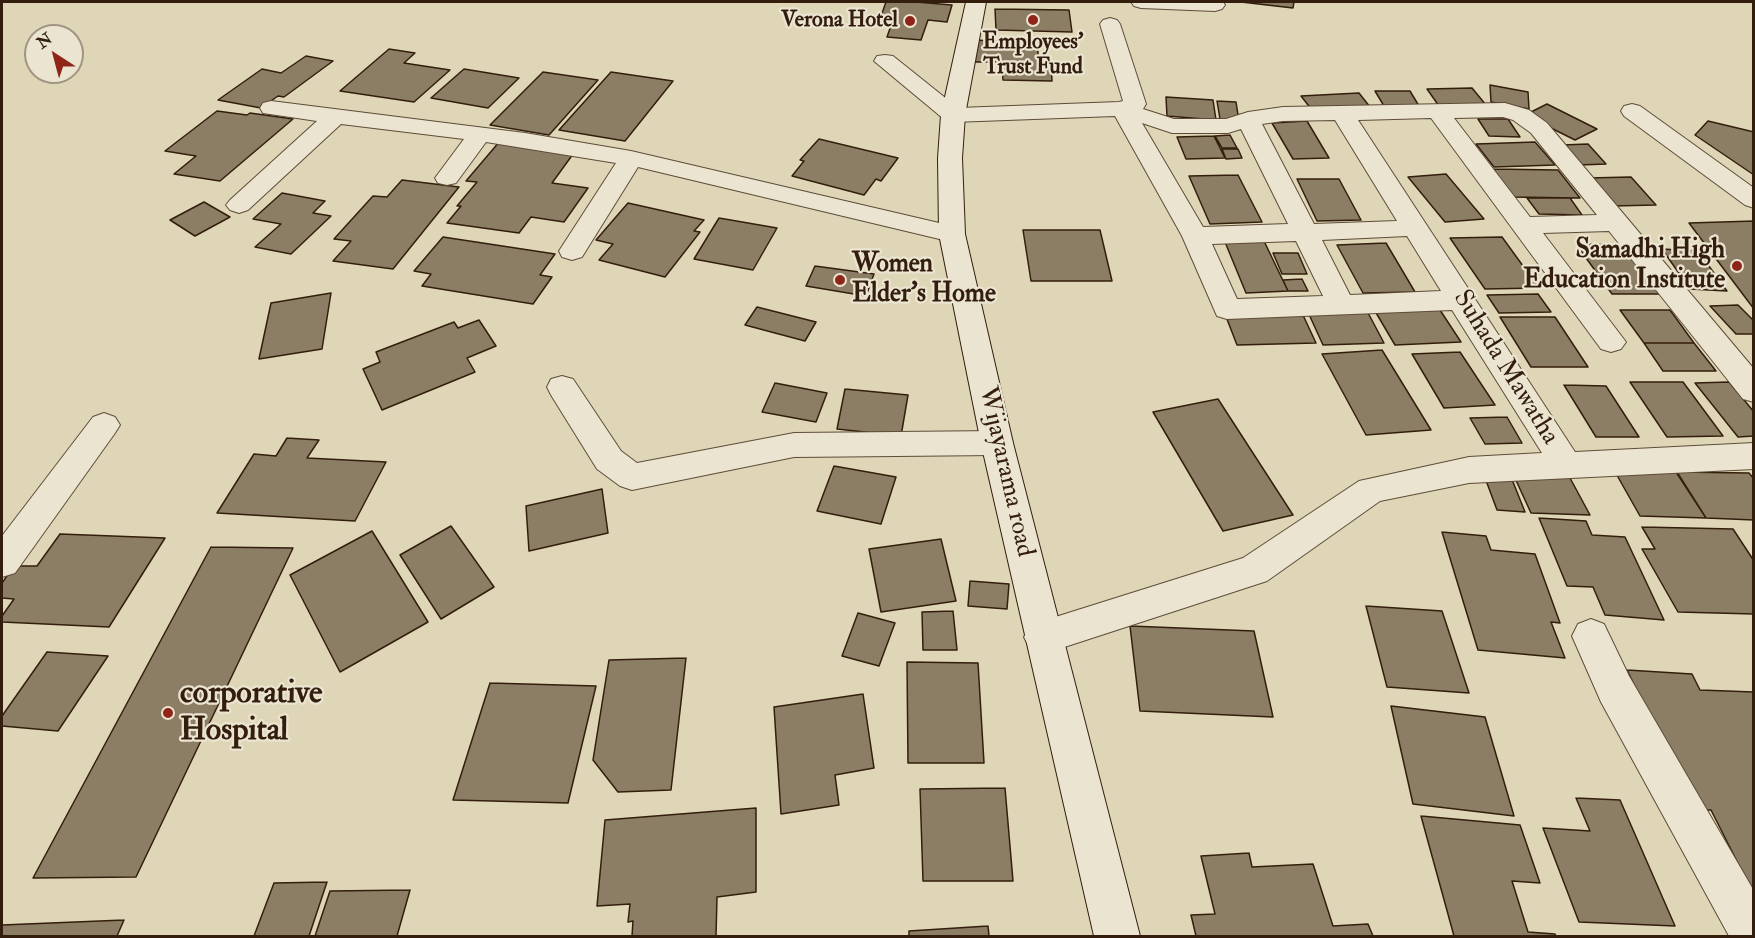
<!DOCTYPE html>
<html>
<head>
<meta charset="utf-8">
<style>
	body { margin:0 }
	#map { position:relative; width:1755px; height:938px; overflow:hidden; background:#dfd6b7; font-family:"IM FELL Double Pica",serif }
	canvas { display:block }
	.frame { position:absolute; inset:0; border:3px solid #331e0d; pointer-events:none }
	.north { position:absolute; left:24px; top:24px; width:60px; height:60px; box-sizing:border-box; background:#eae4d0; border:2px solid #a19582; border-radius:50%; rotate:324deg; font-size:16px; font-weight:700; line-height:24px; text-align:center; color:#331e0d }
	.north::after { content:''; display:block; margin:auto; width:21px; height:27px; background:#8f2418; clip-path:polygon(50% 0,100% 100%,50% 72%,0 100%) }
</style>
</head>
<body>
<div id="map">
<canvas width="1755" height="938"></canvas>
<div class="frame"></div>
<div class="north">N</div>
</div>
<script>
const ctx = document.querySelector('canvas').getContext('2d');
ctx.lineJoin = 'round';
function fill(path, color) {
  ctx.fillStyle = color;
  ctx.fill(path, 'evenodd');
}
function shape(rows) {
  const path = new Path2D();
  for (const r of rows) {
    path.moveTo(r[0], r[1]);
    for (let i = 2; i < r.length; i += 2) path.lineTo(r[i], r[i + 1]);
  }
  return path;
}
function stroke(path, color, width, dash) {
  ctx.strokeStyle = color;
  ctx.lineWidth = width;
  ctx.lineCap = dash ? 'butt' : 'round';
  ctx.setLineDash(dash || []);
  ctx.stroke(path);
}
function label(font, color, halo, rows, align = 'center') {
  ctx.font = font + ' "IM FELL Double Pica",serif';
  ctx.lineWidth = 4.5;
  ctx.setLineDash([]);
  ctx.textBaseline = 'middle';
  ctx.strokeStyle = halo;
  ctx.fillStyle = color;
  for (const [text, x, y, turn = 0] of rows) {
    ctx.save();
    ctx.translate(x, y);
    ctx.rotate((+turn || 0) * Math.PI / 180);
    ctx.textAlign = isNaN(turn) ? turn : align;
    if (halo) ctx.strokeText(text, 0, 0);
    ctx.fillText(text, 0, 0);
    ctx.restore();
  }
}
const building = shape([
	[886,2,916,2,952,5,947,22,928,20,921,40,887,37,894,17,881,16,886,2],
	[1241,2,1294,2,1293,8,1241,2],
	[995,9,1069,10,1072,32,996,30,995,9],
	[970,40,1037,42,1039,64,1051,65,1052,81,1003,80,1002,62,971,62,970,40],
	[389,49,415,53,404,63,450,70,414,102,340,91,389,49],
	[306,56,333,61,284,97,278,96,261,108,218,100,262,69,281,73,306,56],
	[464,69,519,78,488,108,431,98,464,69],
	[543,72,598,80,549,135,490,125,543,72],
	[611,72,673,81,625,141,559,130,611,72],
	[1490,85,1528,92,1529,109,1491,102,1490,85],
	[1472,88,1486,105,1439,106,1427,89,1472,88],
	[1375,91,1410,91,1419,106,1384,106,1375,91],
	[1359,93,1370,107,1312,110,1301,96,1359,93],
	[1166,97,1213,100,1216,120,1167,116,1166,97],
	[1217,101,1236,102,1239,121,1220,119,1217,101],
	[1547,104,1597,129,1575,140,1525,115,1547,104],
	[217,111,247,115,250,113,293,119,220,181,174,174,196,156,165,151,217,111],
	[1478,119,1508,119,1520,137,1489,136,1478,119],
	[1307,121,1329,158,1293,159,1272,123,1307,121],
	[1708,121,1754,132,1754,175,1695,135,1708,121],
	[1230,135,1237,148,1222,148,1215,136,1230,135],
	[1214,136,1225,158,1186,159,1177,137,1214,136],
	[819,139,898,158,881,181,876,179,864,195,792,176,804,161,800,160,819,139],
	[500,141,576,150,552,183,588,188,564,222,531,217,519,233,447,223,461,206,457,206,477,182,466,181,500,141],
	[1535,142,1555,165,1494,167,1476,144,1535,142],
	[1588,144,1606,164,1579,165,1562,145,1588,144],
	[1222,149,1238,149,1242,158,1226,159,1222,149],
	[1492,169,1558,170,1580,198,1510,197,1492,169],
	[1446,174,1484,219,1445,222,1408,177,1446,174],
	[1238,175,1262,222,1210,224,1189,176,1238,175],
	[1631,177,1656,205,1612,206,1587,178,1631,177],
	[1297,179,1339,179,1361,220,1317,221,1297,179],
	[402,180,459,187,393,269,333,261,351,241,334,239,373,196,387,197,402,180],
	[282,193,325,201,313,213,331,216,291,254,255,247,281,224,253,219,282,193],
	[1527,198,1570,198,1582,215,1539,214,1527,198],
	[204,202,230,217,195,236,170,220,204,202],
	[628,203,704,220,694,231,700,232,665,277,599,260,613,244,596,240,628,203],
	[719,218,777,228,753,270,694,259,719,218],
	[1754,221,1754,309,1689,223,1754,221],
	[1023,230,1100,230,1112,281,1031,281,1023,230],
	[443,237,555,254,540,275,552,277,533,304,422,286,431,274,414,271,443,237],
	[1502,237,1539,288,1485,289,1450,238,1502,237],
	[1264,241,1288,291,1246,293,1225,242,1264,241],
	[1386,243,1415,292,1363,293,1337,245,1386,243],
	[1576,244,1622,245,1660,294,1612,294,1576,244],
	[1662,249,1698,251,1727,291,1690,289,1662,249],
	[1273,253,1298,253,1307,274,1282,274,1273,253],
	[815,266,874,274,866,296,806,286,815,266],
	[1302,279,1308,291,1288,291,1283,280,1302,279],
	[331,293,322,349,259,359,271,303,331,293],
	[1538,294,1551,312,1499,313,1487,295,1538,294],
	[1738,305,1754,321,1754,334,1736,334,1710,306,1738,305],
	[757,307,816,322,805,341,745,325,757,307],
	[1438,307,1461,342,1395,345,1375,311,1438,307],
	[1366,309,1384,343,1323,345,1307,310,1366,309],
	[1620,310,1670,310,1694,343,1644,343,1620,310],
	[1302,313,1316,343,1237,345,1225,314,1302,313],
	[1500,317,1555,317,1588,367,1531,367,1500,317],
	[479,320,496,346,467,358,475,372,382,410,363,369,380,362,376,352,454,322,458,328,479,320],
	[1644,343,1694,343,1716,371,1663,371,1644,343],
	[1382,350,1431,430,1366,435,1322,354,1382,350],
	[1460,352,1495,405,1444,408,1412,354,1460,352],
	[1630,382,1683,382,1723,436,1667,437,1630,382],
	[1729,382,1754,412,1754,436,1738,437,1695,383,1729,382],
	[775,383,827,393,816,422,762,412,775,383],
	[1564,385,1606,386,1639,437,1596,437,1564,385],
	[845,389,908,395,901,436,837,429,845,389],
	[1218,399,1293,515,1223,531,1153,412,1218,399],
	[1507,417,1522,443,1485,444,1470,418,1507,417],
	[287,438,319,440,307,458,386,462,355,521,217,513,254,454,276,456,287,438],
	[834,466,896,477,881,524,817,511,834,466],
	[1614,470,1676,472,1706,518,1640,516,1614,470],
	[1677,472,1749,473,1754,479,1754,520,1706,518,1677,472],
	[1484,475,1511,477,1525,512,1497,510,1484,475],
	[1514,476,1570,478,1590,515,1531,513,1514,476],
	[602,489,608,533,529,551,526,506,602,489],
	[1539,518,1586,521,1592,535,1625,537,1664,620,1605,615,1593,587,1567,586,1539,518],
	[451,526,494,587,441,619,400,555,451,526],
	[1642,527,1733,529,1754,561,1754,614,1678,612,1642,549,1655,549,1642,527],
	[372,531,428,622,340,672,290,575,372,531],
	[1442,532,1486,536,1491,550,1535,554,1560,623,1551,622,1565,658,1478,650,1442,532],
	[60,534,165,538,109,627,2,622,2,616,14,599,2,598,2,583,14,566,37,566,60,534],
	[941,539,956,601,881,612,869,549,941,539],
	[211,547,293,548,136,877,33,878,211,547],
	[970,581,1009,584,1007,609,968,606,970,581],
	[1366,606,1442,611,1469,693,1387,687,1366,606],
	[953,611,957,650,923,650,922,612,953,611],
	[858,613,895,623,879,666,842,656,858,613],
	[1130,626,1254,631,1273,717,1140,711,1130,626],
	[47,652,108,656,58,731,2,726,2,716,47,652],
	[686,658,671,790,618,792,593,760,609,660,686,658],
	[907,662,978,663,984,763,908,763,907,662],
	[1627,670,1692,674,1700,690,1754,692,1754,895,1711,810,1694,810,1627,670],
	[490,683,596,686,568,803,453,800,490,683],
	[863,694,874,768,835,775,839,805,781,814,774,707,863,694],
	[1391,706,1485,717,1514,816,1413,804,1391,706],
	[1005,788,1013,881,923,881,920,789,1005,788],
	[1576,798,1620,800,1675,926,1579,922,1543,828,1590,831,1576,798],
	[756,808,756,892,717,897,716,936,632,936,633,921,628,922,630,904,597,906,605,820,756,808],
	[1421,816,1520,825,1540,883,1512,881,1528,932,1555,934,1556,936,1454,936,1421,816],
	[1249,853,1252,867,1313,864,1333,926,1368,924,1373,936,1196,936,1191,915,1215,914,1201,856,1249,853],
	[327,882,309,936,223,936,254,936,274,883,327,882],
	[410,890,397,936,315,936,330,891,410,890],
	[124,920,117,936,2,936,2,925,124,920],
	[988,926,989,936,909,936,909,931,988,926]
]);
fill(building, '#8c7e65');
stroke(building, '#331e0d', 1.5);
const street = shape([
	[1131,2,1223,2,1225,5,1222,9,1215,11,1141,8,1134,6,1131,2],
	[1110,18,1117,20,1120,24,1146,104,1143,109,1174,119,1226,119,1248,112,1283,107,1505,103,1529,110,1547,123,1754,369,1754,402,1743,399,1609,231,1543,233,1626,342,1621,349,1611,352,1601,349,1431,118,1358,120,1575,452,1754,443,1754,469,1469,483,1380,501,1267,581,1043,654,1030,649,1024,637,1030,625,1243,558,1359,481,1469,457,1542,453,1452,310,1227,319,1217,316,1182,236,1115,116,953,122,945,120,874,61,877,56,885,55,893,56,958,108,1119,102,1123,101,1100,24,1103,20,1110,18],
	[1503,117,1513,120,1531,133,1597,215,1530,217,1454,118,1503,117],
	[1335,120,1397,221,1314,224,1262,124,1283,121,1335,120],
	[1142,123,1172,133,1228,133,1241,129,1288,224,1203,227,1142,123],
	[1407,236,1441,291,1350,295,1322,240,1407,236],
	[1296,241,1323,296,1237,299,1212,244,1296,241],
	[271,101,525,133,631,151,952,226,961,228,965,234,961,240,952,242,638,167,582,257,572,260,562,257,559,251,616,163,486,142,456,183,447,185,438,183,435,178,464,139,341,124,248,210,239,213,230,210,226,205,230,200,317,121,263,113,260,108,263,103,271,101],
	[1632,104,1640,106,1754,188,1754,208,1745,205,1624,116,1621,111,1624,106,1632,104],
	[562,376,573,379,621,451,637,463,794,433,997,431,1008,434,1013,443,1008,452,997,455,794,457,632,490,620,486,597,469,551,395,547,387,551,379,562,376],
	[104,413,115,417,120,425,115,433,15,573,2,577,2,536,93,417,104,413],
	[1591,619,1604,624,1629,676,1754,891,1754,936,1729,936,1601,702,1572,636,1578,624,1591,619]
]);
const secondary = shape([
	[966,2,986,2,965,115,962,158,965,234,1013,443,1140,936,1094,936,981,443,939,234,938,158,941,115,966,2]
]);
stroke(street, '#5e4c38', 2);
stroke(secondary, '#331e0d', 2);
fill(street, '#eae4d0');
fill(secondary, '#eae4d0');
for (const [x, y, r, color] of [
	[1033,20,6,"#8f2418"],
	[910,21,6,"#8f2418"],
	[1737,266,6,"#8f2418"],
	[840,280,6,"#8f2418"],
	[168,713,6,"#8f2418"]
]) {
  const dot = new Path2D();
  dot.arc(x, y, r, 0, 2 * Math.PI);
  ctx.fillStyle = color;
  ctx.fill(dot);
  stroke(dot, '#eae4d0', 2);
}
label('bold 22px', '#331e0d', '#eae4d0', [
	["Verona Hotel",898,21],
	["Employees'",1033,43,"center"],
	["Trust Fund",1033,68,"center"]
], 'right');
label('bold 26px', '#331e0d', '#eae4d0', [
	["Samadhi High",1725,251],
	["Education Institute",1725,281],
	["Women",852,265,"left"],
	["Elder's Home",852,295,"left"]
], 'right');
label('26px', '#331e0d', '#eae4d0', [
	["Suhada Mawatha",1505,368,58],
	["Wijayarama road",1005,472,77]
]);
label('bold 32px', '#331e0d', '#eae4d0', [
	["corporative",180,695],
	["Hospital",180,732]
], 'left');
</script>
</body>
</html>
